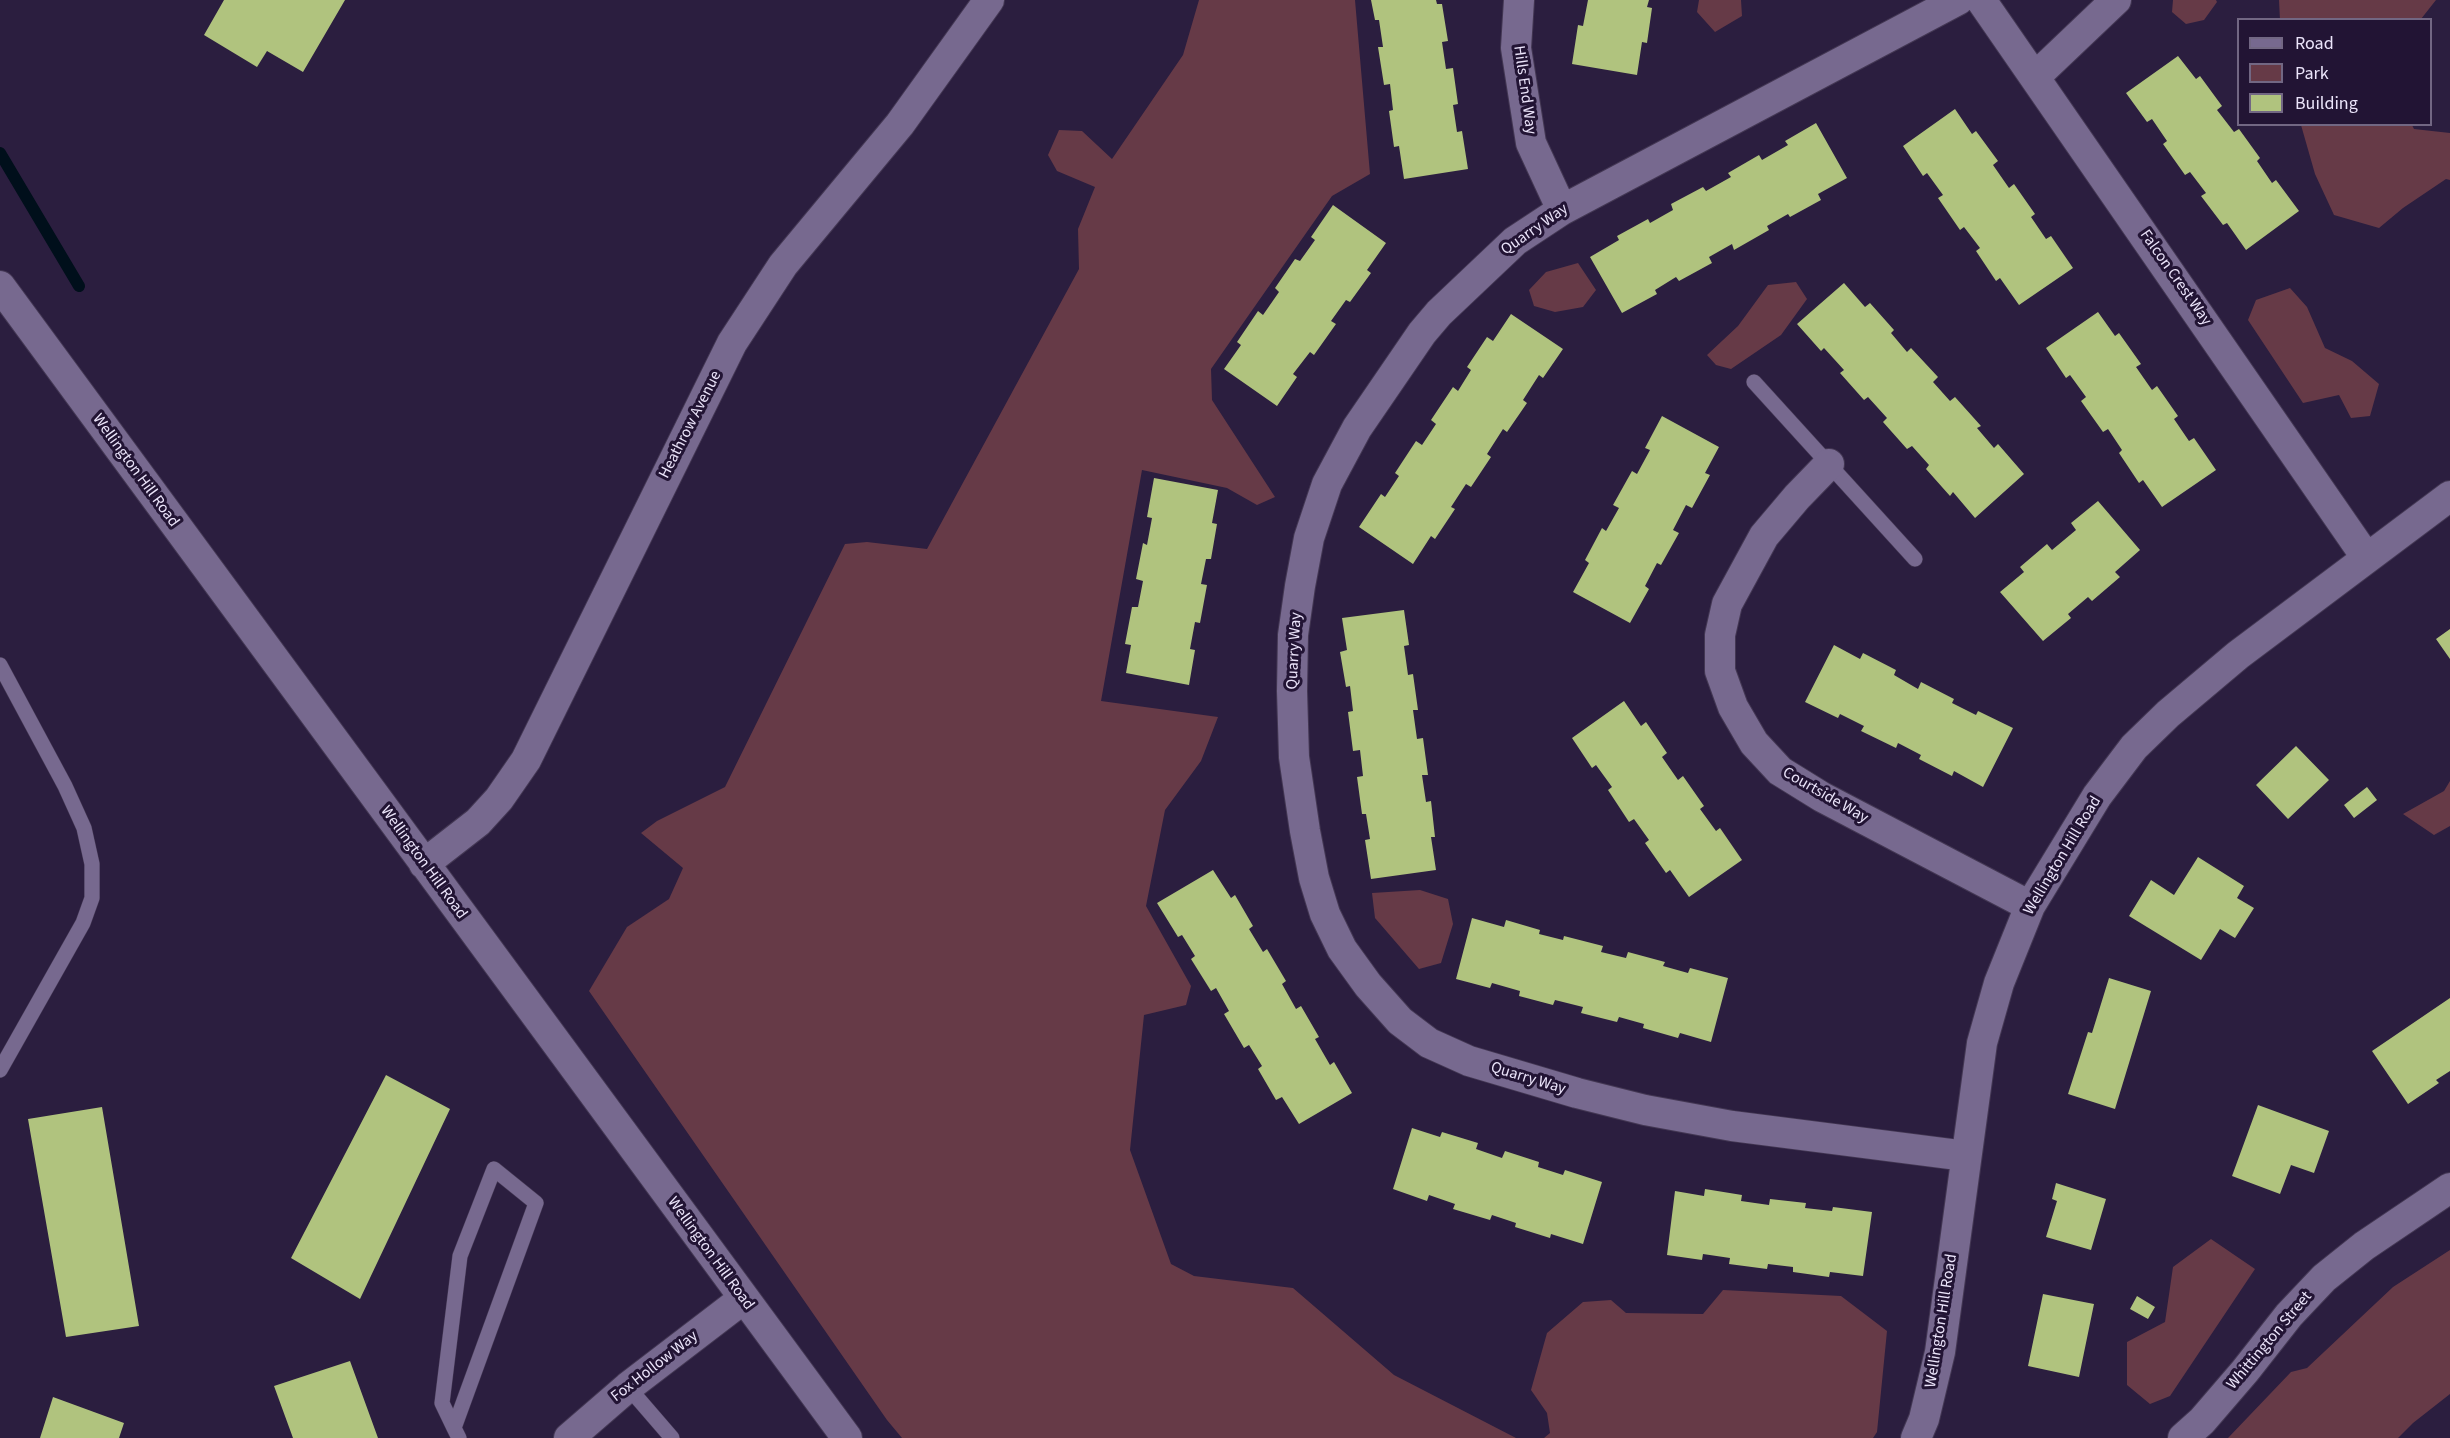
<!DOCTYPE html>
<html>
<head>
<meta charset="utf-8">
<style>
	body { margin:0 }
	#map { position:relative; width:2450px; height:1438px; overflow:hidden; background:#2b1e3f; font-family:"Source Sans 3",sans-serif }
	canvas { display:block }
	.legend { position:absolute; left:2237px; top:18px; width:195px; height:108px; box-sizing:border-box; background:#221434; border:2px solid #726783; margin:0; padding:8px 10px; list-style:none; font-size:18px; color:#ebe4fa }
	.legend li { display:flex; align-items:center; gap:12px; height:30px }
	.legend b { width:30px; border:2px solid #726783 }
</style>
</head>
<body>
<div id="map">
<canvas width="2450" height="1438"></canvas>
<ul class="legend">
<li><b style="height:8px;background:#77698f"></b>Road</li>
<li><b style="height:16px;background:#663a47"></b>Park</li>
<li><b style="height:16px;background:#b0c37e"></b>Building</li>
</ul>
</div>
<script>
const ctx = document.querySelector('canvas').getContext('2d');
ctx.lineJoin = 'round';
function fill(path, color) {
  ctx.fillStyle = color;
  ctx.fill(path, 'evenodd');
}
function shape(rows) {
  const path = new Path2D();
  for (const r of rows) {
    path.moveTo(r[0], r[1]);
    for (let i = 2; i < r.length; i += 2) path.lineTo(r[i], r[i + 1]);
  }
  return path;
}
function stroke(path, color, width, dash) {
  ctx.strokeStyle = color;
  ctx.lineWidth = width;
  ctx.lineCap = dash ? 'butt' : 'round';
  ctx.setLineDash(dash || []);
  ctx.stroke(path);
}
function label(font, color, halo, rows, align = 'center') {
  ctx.font = font + ' "Source Sans 3",sans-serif';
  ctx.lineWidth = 6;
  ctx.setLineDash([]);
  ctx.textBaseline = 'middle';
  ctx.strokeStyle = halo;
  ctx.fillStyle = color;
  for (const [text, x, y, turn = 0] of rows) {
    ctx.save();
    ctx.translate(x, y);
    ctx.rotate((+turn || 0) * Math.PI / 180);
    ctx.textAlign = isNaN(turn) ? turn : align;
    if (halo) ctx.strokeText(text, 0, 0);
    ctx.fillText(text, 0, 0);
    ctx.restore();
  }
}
fill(shape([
	[1199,0,1355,0,1370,174,1332,196,1211,369,1212,400,1275,497,1257,505,1227,488,1142,470,1101,701,1218,717,1201,761,1165,810,1146,906,1191,986,1186,1005,1144,1015,1130,1150,1171,1264,1194,1276,1293,1288,1394,1375,1516,1438,902,1438,887,1420,589,991,627,927,669,899,683,868,641,833,657,821,725,787,845,544,867,542,927,549,1079,269,1078,229,1095,187,1057,171,1048,155,1059,130,1082,131,1112,159,1183,55],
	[1699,0,1741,0,1742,16,1715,32,1697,12],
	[2173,0,2216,0,2217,2,2204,20,2186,24,2172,12],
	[2279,0,2436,0,2421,19,2280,20],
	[2301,125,2412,125,2414,129,2450,133,2450,180,2446,179,2403,208,2379,228,2334,215,2315,174],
	[1578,263,1596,290,1583,307,1555,312,1534,306,1529,290,1546,272],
	[1796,282,1807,299,1781,335,1731,369,1716,365,1707,355,1738,326,1768,285],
	[2290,288,2307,307,2325,348,2352,361,2379,384,2370,416,2351,418,2339,395,2303,403,2248,320,2256,300],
	[2450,781,2450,826,2434,835,2403,814,2444,791],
	[1420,890,1448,899,1453,924,1441,963,1419,969,1375,918,1372,893],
	[2211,1239,2255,1269,2170,1396,2150,1404,2127,1385,2127,1342,2165,1322,2173,1267],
	[2450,1250,2450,1394,2413,1423,2398,1438,2228,1438,2291,1372,2307,1368,2393,1287],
	[1723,1290,1841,1296,1887,1331,1877,1432,1873,1438,1544,1438,1550,1433,1547,1413,1531,1390,1547,1333,1583,1302,1611,1300,1626,1313,1703,1314]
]), '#663a47');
stroke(shape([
	[0,153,79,286]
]), '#000f1b', 12);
fill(shape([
	[224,0,345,0,303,72,267,51,257,67,204,35],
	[1371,0,1436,0,1437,4,1442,4,1448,41,1442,42,1446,69,1453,68,1458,104,1453,105,1457,132,1462,131,1468,169,1404,179,1399,146,1394,147,1389,111,1393,110,1390,84,1384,85,1378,47,1383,47,1379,20,1375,20],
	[1588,0,1649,0,1647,7,1652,8,1647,43,1642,42,1637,75,1572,64,1578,25,1583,26],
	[2178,56,2196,79,2200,76,2222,106,2217,110,2234,132,2239,129,2260,158,2257,161,2272,183,2276,180,2299,211,2246,250,2227,223,2223,225,2201,196,2206,193,2190,172,2185,175,2163,144,2167,141,2152,119,2147,122,2126,93],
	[1955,109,1972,134,1976,131,1998,161,1993,165,2009,188,2014,184,2035,214,2031,217,2046,239,2051,236,2073,268,2019,305,2000,278,1996,281,1976,251,1980,248,1964,227,1960,230,1938,198,1943,195,1927,173,1923,176,1903,146],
	[1816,123,1847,178,1818,194,1821,200,1790,217,1788,214,1767,226,1769,230,1734,250,1732,244,1709,257,1712,263,1679,281,1676,277,1655,290,1657,294,1622,313,1590,257,1619,240,1617,236,1648,219,1650,223,1673,210,1671,204,1703,187,1706,191,1731,177,1728,173,1759,155,1762,160,1788,145,1785,141],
	[1333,205,1386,243,1367,270,1371,273,1350,302,1346,300,1331,321,1336,324,1314,355,1310,352,1293,374,1297,377,1277,406,1224,369,1241,345,1237,342,1258,311,1263,315,1279,292,1275,288,1295,259,1300,261,1315,240,1311,237],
	[1844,283,1865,307,1870,303,1894,330,1891,333,1907,352,1911,348,1938,377,1933,382,1950,401,1955,397,1981,426,1977,428,1994,448,1998,444,2024,474,1975,518,1953,492,1950,496,1926,469,1929,465,1912,446,1907,449,1883,422,1887,418,1868,397,1864,400,1840,373,1844,370,1824,348,1821,351,1797,324],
	[2098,312,2115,336,2119,333,2141,364,2136,367,2152,390,2157,386,2178,416,2174,419,2189,441,2194,438,2216,470,2162,507,2143,480,2139,483,2119,453,2122,450,2108,429,2103,432,2081,401,2086,397,2070,375,2066,378,2046,348],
	[1511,314,1563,349,1543,378,1539,375,1523,400,1527,403,1507,432,1503,429,1487,454,1491,457,1471,487,1466,484,1451,507,1455,509,1435,539,1431,536,1413,564,1359,527,1381,494,1385,497,1399,476,1395,473,1416,441,1422,445,1436,424,1431,420,1453,387,1458,391,1471,370,1467,367,1487,337,1493,341],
	[1662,416,1719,447,1705,473,1710,475,1692,508,1686,505,1673,530,1679,533,1661,565,1657,563,1645,586,1649,589,1630,623,1573,592,1589,563,1585,560,1602,528,1606,531,1619,508,1613,505,1632,471,1637,474,1650,450,1645,448],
	[1154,478,1218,490,1212,523,1217,524,1211,559,1206,559,1201,584,1207,585,1200,623,1195,622,1190,649,1195,650,1189,685,1126,673,1131,645,1125,644,1132,607,1138,607,1143,581,1136,579,1143,543,1147,545,1152,518,1147,517],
	[2098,501,2140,550,2115,572,2120,577,2092,601,2088,597,2068,614,2071,618,2043,641,2000,592,2024,572,2020,567,2047,544,2052,550,2076,530,2071,523],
	[1404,610,1409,645,1404,646,1408,675,1413,674,1418,710,1413,710,1417,739,1423,738,1428,775,1422,775,1426,802,1431,801,1435,837,1431,837,1436,870,1371,879,1365,840,1370,839,1366,814,1362,814,1357,777,1363,776,1360,750,1353,751,1348,712,1353,711,1350,686,1346,687,1340,652,1347,650,1342,618],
	[2450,629,2450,659,2436,639],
	[1834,645,1860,659,1863,653,1896,670,1894,675,1918,689,1921,682,1954,699,1952,703,1976,715,1978,711,2013,728,1983,787,1954,771,1952,776,1919,759,1921,755,1898,743,1896,748,1861,731,1864,726,1840,714,1838,718,1805,702],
	[1624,701,1641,726,1646,722,1667,753,1662,757,1678,780,1683,776,1704,806,1700,809,1716,831,1720,828,1742,860,1689,897,1670,870,1666,873,1645,843,1649,840,1634,819,1629,822,1608,790,1612,787,1596,765,1592,768,1572,738],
	[2296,746,2329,780,2288,819,2256,785],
	[2367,787,2377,800,2354,818,2344,805],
	[2198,857,2244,886,2237,898,2254,908,2235,938,2220,929,2201,960,2129,916,2151,880,2174,895],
	[1213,870,1231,898,1235,895,1253,926,1249,929,1263,952,1267,949,1286,981,1282,984,1296,1009,1301,1006,1319,1037,1315,1039,1330,1065,1334,1062,1352,1093,1299,1124,1282,1097,1276,1100,1258,1069,1262,1066,1249,1045,1244,1048,1224,1014,1229,1011,1216,988,1211,991,1191,959,1195,956,1182,935,1178,937,1157,903],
	[1472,918,1504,927,1506,920,1540,930,1539,934,1563,940,1564,936,1603,946,1601,952,1626,958,1628,952,1665,962,1663,966,1688,973,1690,968,1728,978,1711,1042,1680,1033,1678,1038,1643,1028,1644,1024,1619,1017,1617,1022,1581,1013,1583,1007,1555,1000,1553,1005,1519,996,1520,991,1492,983,1490,988,1456,979],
	[2109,978,2151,991,2115,1109,2068,1094,2088,1032,2092,1033],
	[2450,998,2450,1071,2436,1080,2439,1083,2408,1104,2372,1051],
	[386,1075,450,1109,360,1299,291,1258],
	[2258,1105,2329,1131,2314,1173,2291,1165,2280,1194,2232,1176],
	[102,1107,139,1326,66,1337,28,1119],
	[1412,1128,1440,1137,1442,1132,1478,1143,1476,1149,1502,1158,1505,1151,1539,1162,1538,1167,1563,1175,1565,1170,1602,1182,1583,1244,1551,1234,1550,1238,1515,1227,1516,1223,1492,1215,1490,1220,1453,1209,1455,1204,1429,1195,1427,1201,1393,1189],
	[2056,1183,2106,1199,2091,1250,2046,1237,2057,1201,2052,1199],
	[1705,1189,1742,1195,1741,1201,1769,1205,1770,1199,1806,1203,1805,1208,1832,1211,1833,1207,1872,1212,1863,1276,1830,1272,1829,1277,1793,1272,1793,1267,1768,1264,1767,1269,1729,1264,1730,1258,1703,1254,1702,1260,1667,1255,1675,1191,1704,1196],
	[2043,1294,2094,1304,2079,1377,2028,1366],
	[2137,1296,2155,1307,2148,1319,2130,1309],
	[350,1361,378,1438,293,1438,274,1386],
	[53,1397,124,1423,119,1438,40,1438]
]), '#b0c37e');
const service = shape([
	[1754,382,1915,559],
	[0,665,65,786,84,828,92,864,92,898,83,923,0,1070],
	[628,1387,672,1438],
	[454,1428,536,1203,494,1169,460,1256,442,1403,454,1428,459,1438]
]);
const minor = shape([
	[1519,0,1516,48,1531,143,1562,210],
	[1958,0,1562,210,1515,241,1439,313,1422,333,1357,428,1327,484,1309,538,1300,586,1293,635,1292,691,1294,757,1305,831,1314,878,1325,914,1342,949,1368,985,1400,1021,1429,1043,1469,1061,1577,1093,1645,1110,1732,1126,1966,1156],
	[1981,0,2366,557],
	[2035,77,2116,0],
	[0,286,847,1438],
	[1829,464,1797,497,1764,536,1727,604,1720,635,1720,671,1733,707,1754,743,1780,771,1822,797,2030,906],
	[424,864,478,822,499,799,526,760,732,343,783,265,900,124,989,0],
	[569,1438,628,1387,743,1299],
	[1916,1438,1924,1419,1940,1352,1982,1043,1999,983,2030,906,2097,796,2134,747,2168,714,2238,655,2450,496],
	[2183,1438,2202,1421,2245,1371,2289,1315,2324,1278,2364,1246,2450,1188]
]);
stroke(service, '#433753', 16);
stroke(minor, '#433753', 32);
stroke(service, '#77698f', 15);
stroke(minor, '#77698f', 30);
label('16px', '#ebe4fa', '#221434', [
	["Hills End Way",1524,90,82],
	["Quarry Way",1535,230,-35],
	["Falcon Crest Way",2175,278,55],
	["Heathrow Avenue",691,425,-63],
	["Wellington Hill Road",135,471,54],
	["Quarry Way",1295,651,-87],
	["Courtside Way",1825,796,30],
	["Wellington Hill Road",2063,856,-59],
	["Wellington Hill Road",423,863,54],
	["Quarry Way",1528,1079,17],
	["Wellington Hill Road",710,1254,54],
	["Wellington Hill Road",1942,1321,-81],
	["Whittington Street",2270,1341,-50],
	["Fox Hollow Way",655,1367,-38]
]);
</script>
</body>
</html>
